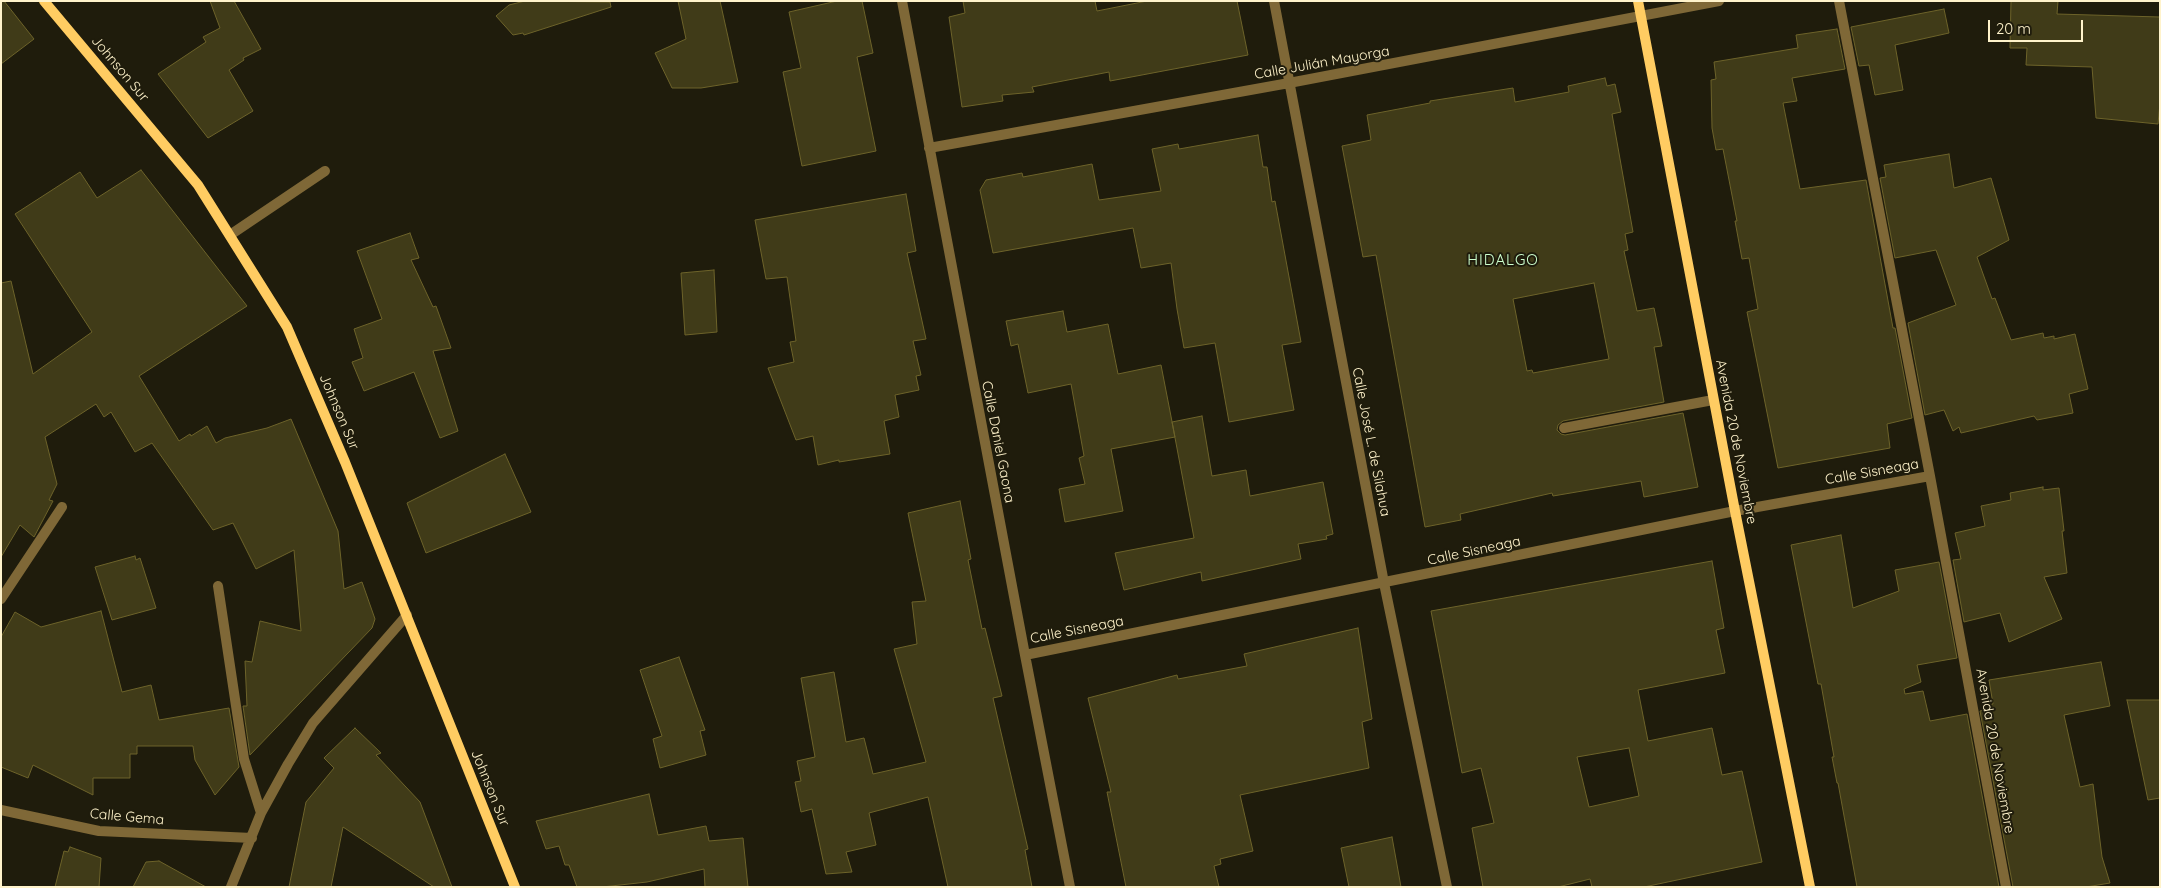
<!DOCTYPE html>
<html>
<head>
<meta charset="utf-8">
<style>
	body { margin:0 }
	#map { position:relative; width:2161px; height:888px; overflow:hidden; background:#1f1c0c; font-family:Quicksand,sans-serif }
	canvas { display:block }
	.frame { position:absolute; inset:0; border:2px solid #fff3cb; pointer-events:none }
	.scale { position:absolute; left:1988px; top:20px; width:95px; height:22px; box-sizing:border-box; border:2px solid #fff3cb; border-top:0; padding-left:6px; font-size:15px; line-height:18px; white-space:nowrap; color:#fff3cb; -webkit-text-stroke:4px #1f1c0c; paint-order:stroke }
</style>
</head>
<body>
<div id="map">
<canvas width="2161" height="888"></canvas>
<div class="frame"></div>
<div class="scale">20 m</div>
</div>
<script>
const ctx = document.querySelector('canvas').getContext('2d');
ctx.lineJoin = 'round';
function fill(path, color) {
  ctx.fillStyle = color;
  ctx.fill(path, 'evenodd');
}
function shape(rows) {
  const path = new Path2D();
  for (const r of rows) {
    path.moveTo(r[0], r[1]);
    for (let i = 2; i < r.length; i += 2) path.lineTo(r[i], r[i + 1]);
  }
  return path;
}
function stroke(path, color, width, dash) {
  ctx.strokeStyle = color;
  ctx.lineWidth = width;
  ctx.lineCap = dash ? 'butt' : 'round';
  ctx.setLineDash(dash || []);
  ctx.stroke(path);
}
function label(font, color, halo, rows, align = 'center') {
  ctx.font = font + ' Quicksand,sans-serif';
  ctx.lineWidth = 4;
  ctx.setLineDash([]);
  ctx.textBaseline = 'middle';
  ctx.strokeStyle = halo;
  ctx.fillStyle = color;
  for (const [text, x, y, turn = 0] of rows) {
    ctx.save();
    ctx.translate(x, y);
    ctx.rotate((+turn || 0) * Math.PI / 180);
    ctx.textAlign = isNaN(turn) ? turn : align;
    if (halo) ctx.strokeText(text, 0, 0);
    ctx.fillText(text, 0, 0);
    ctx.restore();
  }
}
const building = shape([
	[1,1,4,1,34,39,1,64,1,1],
	[210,1,234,1,261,49,243,58,244,60,229,70,253,111,208,138,158,74,206,42,203,37,220,28,210,1],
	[525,1,610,2,611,7,524,35,523,33,513,35,496,16,509,5,525,1],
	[678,1,720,1,738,82,701,88,672,88,655,53,686,39,678,1],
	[837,1,862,1,873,53,857,57,876,151,802,166,783,72,801,68,789,12,837,1],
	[963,1,1095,1,1097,11,1147,1,1237,1,1248,55,1110,81,1109,72,1032,87,1034,92,1002,95,1003,101,962,107,949,17,965,13,963,1],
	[2011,1,2058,1,2057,14,2160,17,2160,103,2158,124,2096,118,2092,67,2026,65,2027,48,2010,48,2011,1],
	[1944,9,1949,33,1895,45,1903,90,1875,95,1869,65,1859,66,1851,27,1944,9],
	[1837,29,1845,69,1792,78,1797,101,1783,103,1800,189,1866,180,1893,328,1895,328,1912,418,1887,424,1890,448,1778,468,1747,312,1758,309,1749,258,1742,259,1735,221,1737,221,1723,149,1716,150,1712,128,1711,80,1716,79,1714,62,1798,48,1796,35,1837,29],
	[1605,78,1607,86,1615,84,1621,112,1612,114,1633,232,1625,234,1628,250,1624,251,1637,311,1654,308,1662,346,1654,347,1664,402,1563,421,1558,425,1557,430,1561,434,1565,435,1683,413,1698,487,1644,497,1641,481,1553,496,1552,493,1460,514,1461,520,1425,527,1376,255,1363,257,1342,146,1371,140,1367,115,1430,103,1430,101,1513,88,1515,102,1569,92,1568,86,1605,78],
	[1594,283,1609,359,1533,373,1532,370,1527,371,1513,299,1594,283],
	[1258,135,1263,167,1267,167,1272,202,1275,201,1301,342,1282,345,1294,410,1229,422,1215,343,1184,348,1177,309,1171,263,1141,268,1133,228,993,253,980,190,986,180,1022,173,1023,177,1092,164,1099,200,1161,191,1152,149,1178,144,1179,149,1258,135],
	[1949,154,1954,188,1991,178,2009,240,1977,257,1992,299,1995,298,2011,340,2043,333,2044,338,2054,336,2054,339,2075,334,2088,389,2069,394,2073,413,2037,420,2034,416,1961,433,1959,427,1953,431,1944,410,1925,415,1908,323,1956,305,1936,250,1895,258,1880,178,1886,177,1884,165,1949,154],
	[141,170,247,306,139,376,179,441,190,434,191,436,207,426,216,443,225,438,267,428,291,419,338,531,344,589,362,582,375,619,372,628,250,755,243,706,247,706,245,661,252,662,260,621,301,631,294,550,256,569,233,523,213,530,152,443,135,452,111,412,104,417,96,404,45,437,57,484,49,500,53,501,34,537,20,525,1,557,1,283,11,281,33,374,92,332,15,214,80,172,97,198,141,170],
	[906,194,916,251,907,253,926,339,913,341,921,375,916,376,919,390,895,395,899,417,884,421,890,454,839,462,839,460,818,465,813,436,796,440,768,368,794,362,790,342,796,341,787,277,766,279,755,220,906,194],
	[410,233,419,258,411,260,433,307,436,306,451,348,433,351,458,431,440,438,414,372,364,391,352,362,363,358,354,329,382,319,357,251,410,233],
	[714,270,717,332,685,335,681,273,714,270],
	[1063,311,1067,332,1108,324,1118,374,1161,365,1175,437,1111,449,1123,511,1065,522,1059,489,1085,484,1079,458,1084,456,1071,384,1028,393,1018,344,1011,346,1006,321,1063,311],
	[1202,416,1212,476,1246,470,1250,496,1323,482,1333,534,1326,536,1327,539,1298,544,1301,559,1202,581,1201,572,1124,590,1115,553,1194,538,1172,422,1202,416],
	[505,454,531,512,426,553,407,503,505,454],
	[2043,487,2043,490,2059,488,2064,531,2062,531,2067,573,2044,577,2062,619,2009,642,2000,613,1964,622,1953,560,1961,559,1955,533,1985,526,1981,506,2011,500,2010,493,2043,487],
	[960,501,971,559,968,560,982,629,985,628,1002,696,993,698,1028,849,1025,850,1032,887,948,887,928,797,869,813,876,845,846,852,852,872,826,874,812,809,801,812,795,782,801,781,797,761,815,757,801,678,834,672,846,742,864,738,873,774,926,762,894,649,917,644,912,602,926,601,908,513,960,501],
	[1841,535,1853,608,1899,591,1895,570,1939,562,1957,658,1917,665,1921,682,1904,689,1905,694,1923,691,1930,721,1967,714,1999,887,1857,887,1838,783,1837,783,1832,757,1834,757,1821,684,1818,684,1791,545,1841,535],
	[135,556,136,560,140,558,156,608,112,620,95,567,135,556],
	[1712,561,1724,628,1716,630,1725,673,1638,690,1648,741,1712,728,1722,775,1742,771,1762,862,1644,887,1592,887,1590,879,1558,887,1483,887,1472,828,1494,823,1481,768,1462,773,1431,611,1712,561],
	[1629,748,1639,796,1589,807,1577,757,1629,748],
	[101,611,122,692,151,685,159,720,229,708,239,767,215,795,195,760,193,746,137,746,137,754,130,754,130,778,93,778,93,795,33,765,28,778,1,767,1,637,15,612,41,627,101,611],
	[1358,628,1372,719,1362,722,1369,768,1240,795,1253,851,1220,859,1221,864,1214,866,1219,887,1126,887,1107,792,1111,792,1088,698,1177,675,1178,679,1247,666,1244,654,1358,628],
	[679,657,705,730,700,731,706,755,660,768,653,739,662,736,640,670,679,657],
	[2101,662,2110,706,2064,715,2080,787,2093,784,2102,857,2110,883,2086,887,2013,887,1980,711,1990,709,1989,705,1993,704,1989,680,2101,662],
	[2127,700,2160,700,2160,798,2148,800,2127,700],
	[355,728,381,753,376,755,420,802,452,887,434,887,343,827,331,887,289,887,306,802,334,768,324,758,355,728],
	[649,794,658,835,706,826,709,841,743,838,748,887,705,887,704,869,647,882,602,887,577,887,569,865,565,865,559,846,546,849,536,821,649,794],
	[1392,837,1401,887,1349,887,1341,848,1392,837],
	[70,847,101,858,99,887,55,887,64,851,68,852,70,847],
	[159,861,206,887,133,887,146,862,159,861]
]);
fill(building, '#403b18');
stroke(building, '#6d632a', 1);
stroke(shape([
	[230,235,325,171],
	[1564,428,1713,400]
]), '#7f6837', 10);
stroke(shape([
	[902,1,1025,655,1070,887],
	[1274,1,1384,583,1447,887],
	[1839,1,1930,476,2006,887],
	[929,148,1289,83,1719,1],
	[218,586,244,759,261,813],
	[1,599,62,507],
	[1025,655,1735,511,1930,476],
	[1,810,99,831,252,838],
	[231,887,261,813,288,764,313,723,407,615]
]), '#7f6837', 10);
stroke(shape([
	[44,1,198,185,287,327,345,462,515,887],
	[1638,1,1735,511,1810,887]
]), '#ffcc62', 10);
label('14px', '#fff3cb', '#1f1c0c', [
	["Calle Julián Mayorga",1322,63,-10],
	["Johnson Sur",120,69,50],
	["Johnson Sur",339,412,67],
	["Calle Daniel Gaona",998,442,79],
	["Calle José L. de Silahua",1371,442,79],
	["Avenida 20 de Noviembre",1736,442,79],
	["Calle Sisneaga",1872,472,-10],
	["Calle Sisneaga",1474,551,-12],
	["Calle Sisneaga",1077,630,-11],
	["Avenida 20 de Noviembre",1995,751,80],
	["Johnson Sur",490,788,68],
	["Calle Gema",127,817,5]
]);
ctx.letterSpacing = '1px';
label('15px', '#cdffcd', '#1f1c0c', [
	["HIDALGO",1503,260]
]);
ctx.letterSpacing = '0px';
</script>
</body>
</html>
